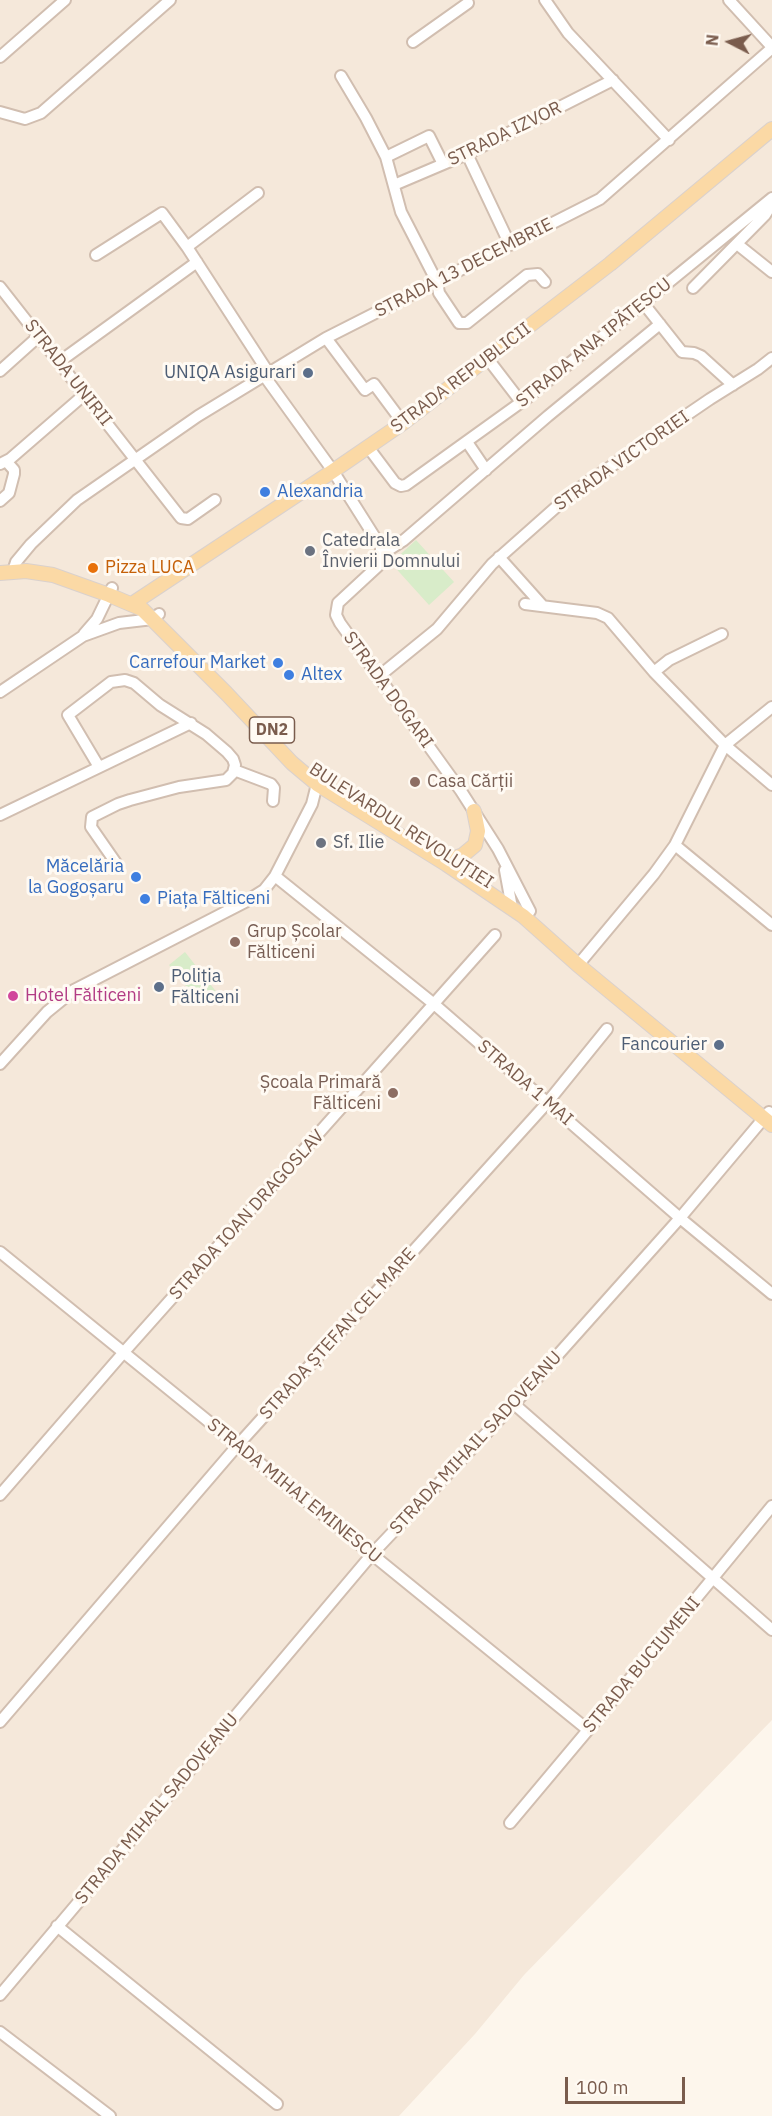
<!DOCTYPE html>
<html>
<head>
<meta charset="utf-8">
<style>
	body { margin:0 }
	#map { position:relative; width:772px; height:2116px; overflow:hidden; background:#fdf6ec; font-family:"IBM Plex Sans",sans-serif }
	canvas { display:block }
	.north { position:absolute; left:700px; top:12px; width:60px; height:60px; -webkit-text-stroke:4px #fffaf3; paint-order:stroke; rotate:276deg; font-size:16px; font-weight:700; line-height:24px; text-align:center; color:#7a5c4d }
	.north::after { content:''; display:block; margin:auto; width:21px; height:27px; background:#7a5c4d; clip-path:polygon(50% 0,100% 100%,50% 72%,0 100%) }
	.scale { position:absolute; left:565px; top:2077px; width:120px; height:27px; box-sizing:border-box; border:3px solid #7a5c4d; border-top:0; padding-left:8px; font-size:18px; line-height:21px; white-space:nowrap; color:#7a5c4d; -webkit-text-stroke:4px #fffaf3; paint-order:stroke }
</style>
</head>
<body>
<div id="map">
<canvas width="772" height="2116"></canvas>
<div class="north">N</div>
<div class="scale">100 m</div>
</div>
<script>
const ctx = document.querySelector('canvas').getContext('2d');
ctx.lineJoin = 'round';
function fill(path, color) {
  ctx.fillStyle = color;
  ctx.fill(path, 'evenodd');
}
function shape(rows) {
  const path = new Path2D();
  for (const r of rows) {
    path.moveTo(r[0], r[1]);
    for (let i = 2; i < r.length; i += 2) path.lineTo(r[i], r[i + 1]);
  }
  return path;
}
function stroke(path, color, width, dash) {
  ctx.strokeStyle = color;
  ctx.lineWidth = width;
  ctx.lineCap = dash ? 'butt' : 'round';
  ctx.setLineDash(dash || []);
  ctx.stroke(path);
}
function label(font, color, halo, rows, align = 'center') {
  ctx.font = font + ' "IBM Plex Sans",sans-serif';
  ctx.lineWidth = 6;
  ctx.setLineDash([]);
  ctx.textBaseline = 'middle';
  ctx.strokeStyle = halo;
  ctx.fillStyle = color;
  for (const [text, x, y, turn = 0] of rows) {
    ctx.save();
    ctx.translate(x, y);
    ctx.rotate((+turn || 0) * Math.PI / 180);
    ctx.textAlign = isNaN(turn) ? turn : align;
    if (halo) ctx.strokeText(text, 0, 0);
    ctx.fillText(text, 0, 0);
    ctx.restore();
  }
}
fill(shape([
	[0,0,772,0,772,1720,524,1975,475,2034,399,2116,0,2116]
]), '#f5e8da');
fill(shape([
	[416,540,454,582,429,605,391,563],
	[185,952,218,994,202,1006,169,965]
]), '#d8ecc9');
const minor = shape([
	[545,0,568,33,669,140],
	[729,0,772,47],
	[413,42,468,3],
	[0,57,65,0],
	[341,76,366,118,386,157,401,212,437,282,439,293,459,323,467,323,527,275,538,274,545,282],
	[0,112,25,119,41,113,170,0],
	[467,154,510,245],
	[386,157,429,136,443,164],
	[394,185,467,154,613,80],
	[737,244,772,272],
	[187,247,258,193],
	[96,255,162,213,187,247,268,372],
	[0,287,181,518,188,519,215,500],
	[693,288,765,215,772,204],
	[644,304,682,352,694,353,701,356,733,385],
	[326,338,365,390,374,384,403,423],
	[488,359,521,402],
	[59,362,197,262],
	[0,371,39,336],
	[263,374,333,471,381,547,381,561,378,566,338,603,336,615,340,623,461,791,498,849,530,911],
	[467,442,486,470],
	[368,447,395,483,401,486,406,485,527,398,772,198],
	[0,464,10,459,85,394],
	[0,501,9,493,14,474,14,470,6,461],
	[382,554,404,540,548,416,660,324],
	[499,557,542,605],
	[13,571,16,562,31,544,77,500,198,416,326,338,600,199,772,48],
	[525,604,597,613,608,618,654,672,725,745,772,785],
	[84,634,97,619,112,588],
	[654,672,669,660,722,634],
	[378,677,437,629,492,564,572,493,710,399,758,369,772,358],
	[0,692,83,636,119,623,153,619,159,614],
	[99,767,68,715,111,682,125,680,134,683,160,705,206,734,227,752,233,759,235,765,233,773,226,780,179,787,130,800,118,804,92,817,91,827,116,863],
	[234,770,271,784,274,788,273,801],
	[0,815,191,723],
	[675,845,772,925],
	[505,870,512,908],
	[275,876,434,1004,680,1218,772,1294],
	[578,965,654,874,675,845,725,745,772,707],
	[0,1064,47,1012,74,990,245,902,264,890,275,876,312,804,319,776],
	[0,1252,588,1730],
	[514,1404,772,1630],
	[0,1495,124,1352,495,935],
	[0,1722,237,1446,547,1103,607,1029],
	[510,1823,588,1730,772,1506],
	[57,1926,277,2104],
	[0,1995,373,1553,514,1404,680,1218,769,1112],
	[0,2032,110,2116]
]);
const major = shape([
	[0,573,26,571,53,575,109,595,142,609,226,693,292,763,317,784,446,864,523,916,578,965,772,1125],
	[132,604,333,471,403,423,610,264,772,129],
	[452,859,463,855,475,845,478,831,474,811]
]);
stroke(minor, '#d1beb0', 14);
stroke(major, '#dad1cd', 16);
stroke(minor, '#fff', 10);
stroke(major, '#fbd9a5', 14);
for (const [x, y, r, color] of [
	[308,373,6,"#5c6f8a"],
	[265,492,6,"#3f7fe0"],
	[310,551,6,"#6b7280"],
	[93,568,6,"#e8710a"],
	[278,663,6,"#3f7fe0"],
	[289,675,6,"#3f7fe0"],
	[415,782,6,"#8d6e63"],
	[321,843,6,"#6b7280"],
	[136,877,6,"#3f7fe0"],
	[145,899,6,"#3f7fe0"],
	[235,942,6,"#8d6e63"],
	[159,987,6,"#5c6f8a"],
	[13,996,6,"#d1479c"],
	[719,1045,6,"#5c6f8a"],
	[393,1093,6,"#8d6e63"]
]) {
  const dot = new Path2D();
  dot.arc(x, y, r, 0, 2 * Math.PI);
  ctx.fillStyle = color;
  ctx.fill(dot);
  stroke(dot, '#fffaf3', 2);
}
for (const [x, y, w] of [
	[272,730,45]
]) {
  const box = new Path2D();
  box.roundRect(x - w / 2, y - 13, w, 26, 4.5);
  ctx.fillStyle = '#fffaf3';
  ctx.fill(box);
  stroke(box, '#7a5c4d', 1.5);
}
label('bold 16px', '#7a5c4d', null, [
	["DN2",272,730]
]);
label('18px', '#7a5c4d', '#fffaf3', [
	["STRADA IZVOR",505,134,-26],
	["STRADA 13 DECEMBRIE",464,268,-27],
	["STRADA ANA IPĂTESCU",594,343,-39],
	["STRADA UNIRII",68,373,52],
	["STRADA REPUBLICII",461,378,-37],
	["STRADA VICTORIEI",622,461,-35],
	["STRADA DOGARI",388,690,54],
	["BULEVARDUL REVOLUȚIEI",401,826,33],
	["STRADA 1 MAI",525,1083,41],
	["STRADA IOAN DRAGOSLAV",247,1215,-48],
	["STRADA ȘTEFAN CEL MARE",338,1334,-48],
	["STRADA MIHAIL SADOVEANU",476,1443,-47],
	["STRADA MIHAI EMINESCU",294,1491,39],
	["STRADA BUCIUMENI",642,1665,-50],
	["STRADA MIHAIL SADOVEANU",157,1809,-50]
]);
label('18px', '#4e5e75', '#fffaf3', [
	["UNIQA Asigurari",296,373],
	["Poliția",171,977,"left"],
	["Fălticeni",171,998,"left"],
	["Fancourier",707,1045]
], 'right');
label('18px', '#366cbe', '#fffaf3', [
	["Alexandria",277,492],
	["Carrefour Market",266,663,"right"],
	["Altex",301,675],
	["Măcelăria",124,867,"right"],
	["la Gogoșaru",124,888,"right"],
	["Piața Fălticeni",157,899]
], 'left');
label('18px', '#5b616d', '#fffaf3', [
	["Catedrala",322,541],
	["Învierii Domnului",322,562],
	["Sf. Ilie",333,843]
], 'left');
label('18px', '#c56008', '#fffaf3', [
	["Pizza LUCA",105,568]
], 'left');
label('18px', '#785e54', '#fffaf3', [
	["Casa Cărții",427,782],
	["Grup Școlar",247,932],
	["Fălticeni",247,953],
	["Școala Primară",381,1083,"right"],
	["Fălticeni",381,1104,"right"]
], 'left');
label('18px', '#b23c85', '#fffaf3', [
	["Hotel Fălticeni",25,996]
], 'left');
</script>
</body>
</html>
